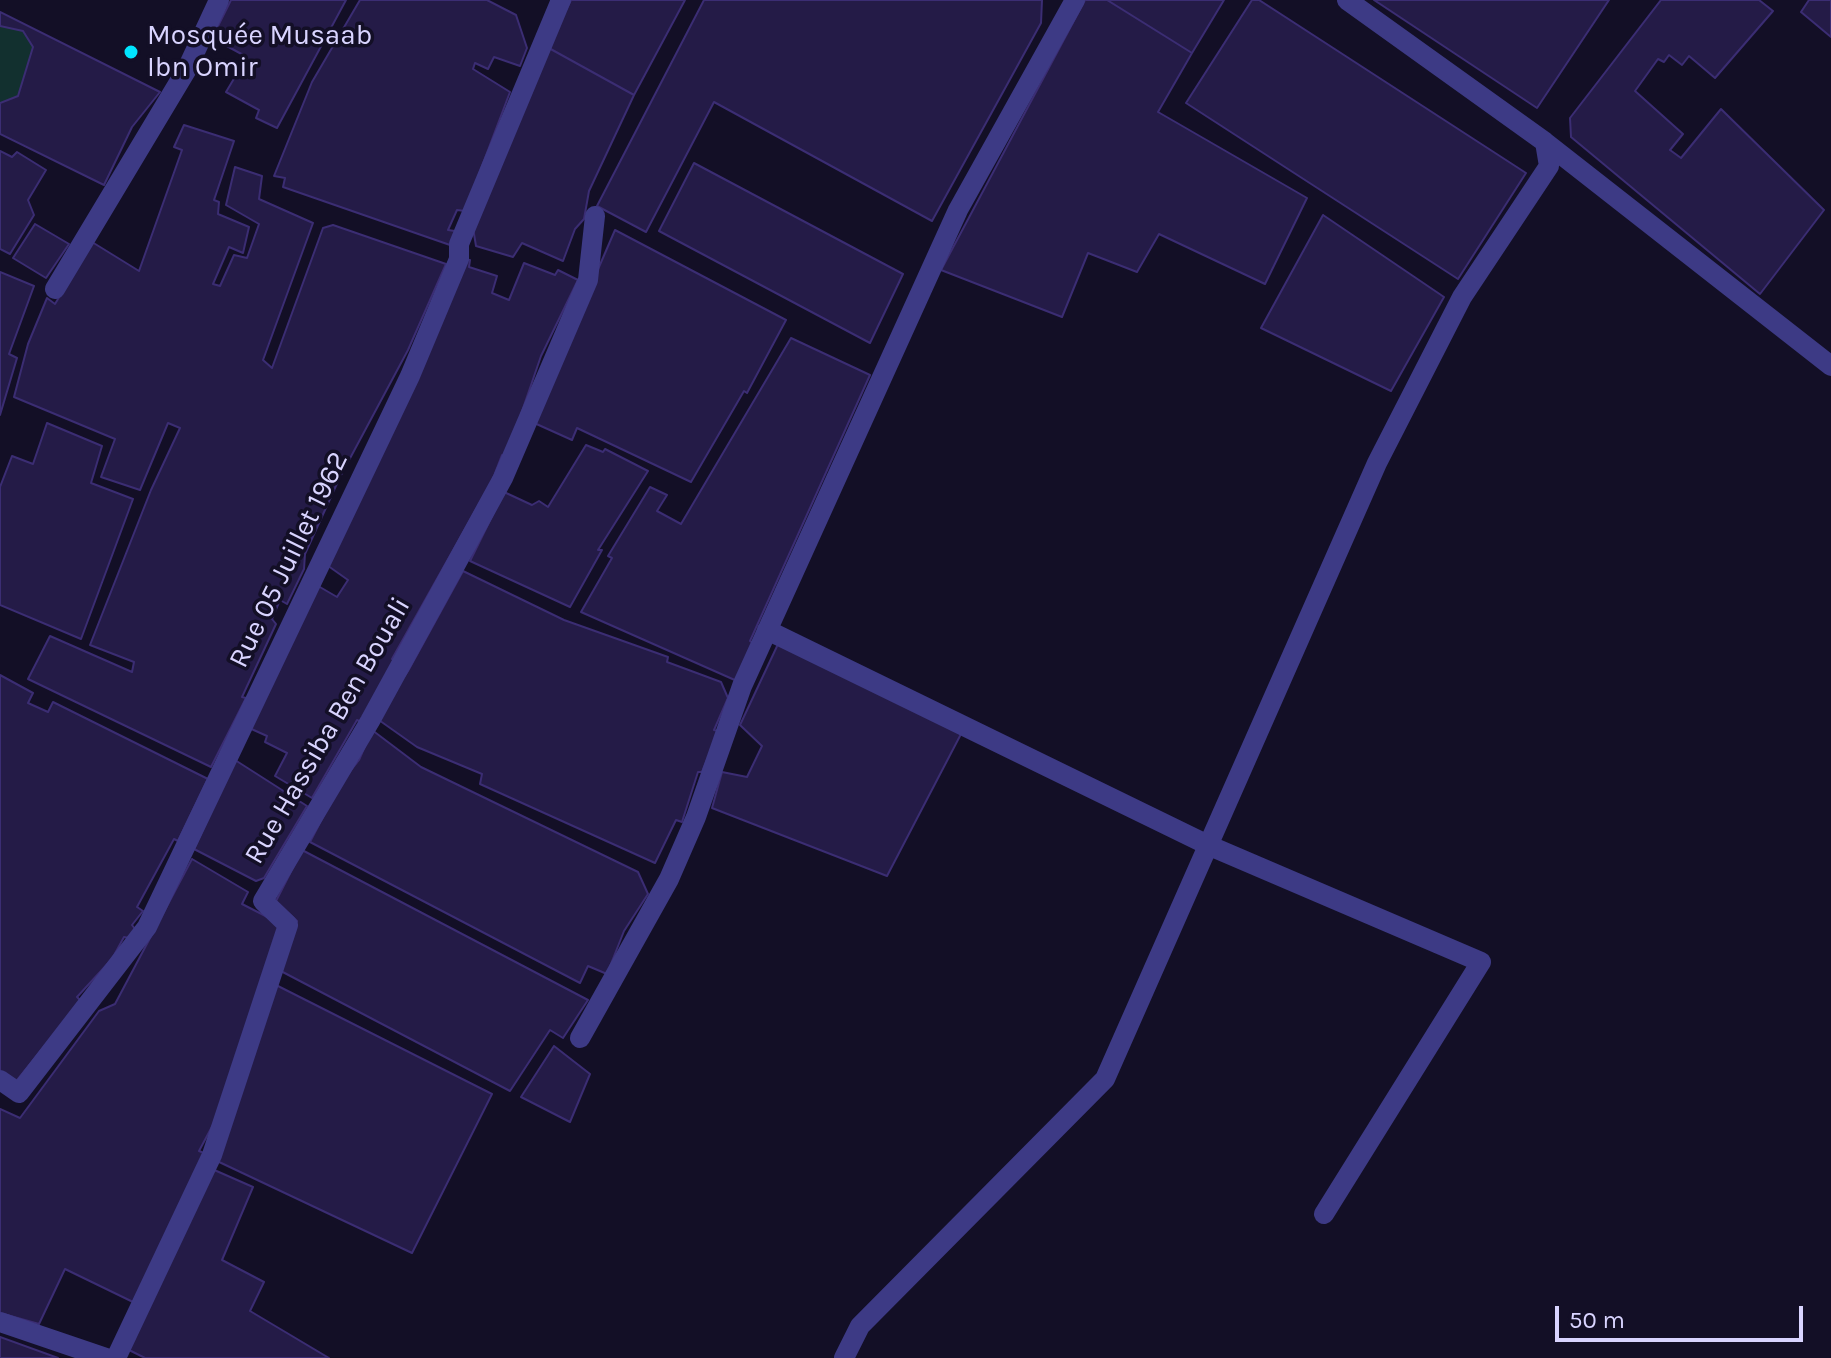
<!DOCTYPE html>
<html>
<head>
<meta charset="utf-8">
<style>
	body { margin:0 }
	#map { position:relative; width:1831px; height:1358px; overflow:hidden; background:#130f26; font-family:Karla,sans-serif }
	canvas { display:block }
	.scale { position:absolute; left:1555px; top:1306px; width:248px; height:36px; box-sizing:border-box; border:4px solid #d9d4ff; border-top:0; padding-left:10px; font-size:24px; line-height:28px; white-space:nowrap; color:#d9d4ff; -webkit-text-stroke:6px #130f26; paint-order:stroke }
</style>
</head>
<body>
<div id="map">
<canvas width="1831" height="1358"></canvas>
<div class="scale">50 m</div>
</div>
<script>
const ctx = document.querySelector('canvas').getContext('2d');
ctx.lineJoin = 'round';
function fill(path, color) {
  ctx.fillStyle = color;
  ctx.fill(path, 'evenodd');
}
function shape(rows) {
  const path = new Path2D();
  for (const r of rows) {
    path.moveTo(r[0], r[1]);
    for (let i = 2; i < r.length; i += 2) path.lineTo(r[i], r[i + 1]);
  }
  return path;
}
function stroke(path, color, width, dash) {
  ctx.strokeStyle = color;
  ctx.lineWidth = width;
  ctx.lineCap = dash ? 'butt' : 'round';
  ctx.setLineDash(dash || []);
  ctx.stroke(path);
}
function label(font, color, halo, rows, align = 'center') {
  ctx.font = font + ' Karla,sans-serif';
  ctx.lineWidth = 7;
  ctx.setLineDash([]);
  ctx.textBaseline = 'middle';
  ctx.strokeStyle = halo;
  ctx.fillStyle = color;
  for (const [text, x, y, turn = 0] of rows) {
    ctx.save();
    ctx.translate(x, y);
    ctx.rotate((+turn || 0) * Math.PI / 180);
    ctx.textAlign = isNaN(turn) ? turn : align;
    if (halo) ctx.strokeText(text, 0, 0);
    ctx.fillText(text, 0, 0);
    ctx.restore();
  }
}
fill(shape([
	[0,26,23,31,33,47,18,96,8,103,0,103]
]), '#12302f');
const building = shape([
	[231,0,346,0,277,128,256,118,259,110,226,92,247,57,212,38,231,0],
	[360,0,487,0,516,15,527,48,520,66,494,57,488,69,475,63,473,69,510,92,465,211,457,210,448,230,455,231,450,245,283,187,285,178,274,176,312,82,360,0],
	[571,0,685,0,634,95,547,47,571,0],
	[704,0,1042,0,1041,23,932,221,714,102,646,232,597,206,704,0],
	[1085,0,1107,0,1192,53,1158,112,1307,198,1265,284,1159,234,1137,272,1088,253,1062,317,941,270,1085,0],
	[1107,0,1224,0,1192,53,1107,0],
	[1252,0,1259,0,1526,173,1458,279,1186,103,1252,0],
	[1374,0,1609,0,1537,108,1374,0],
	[1661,0,1759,0,1773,11,1715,78,1689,56,1682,65,1669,55,1664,62,1658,59,1635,91,1683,134,1670,150,1681,158,1721,109,1824,210,1760,294,1571,137,1570,118,1661,0],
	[1809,0,1831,0,1831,37,1801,12,1809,0],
	[0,12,160,92,132,127,104,185,0,134,0,103,18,96,33,47,23,31,0,26,0,12],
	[547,47,634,95,589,191,584,219,575,229,563,261,522,243,513,257,476,246,473,228,547,47],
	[184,125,234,141,214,200,219,202,218,214,249,227,243,253,229,247,213,284,220,286,234,255,247,258,259,224,226,205,235,167,262,176,259,199,313,223,263,360,272,368,323,228,333,225,446,264,408,350,340,477,305,554,304,569,287,604,280,600,272,619,276,624,242,697,246,698,211,767,28,679,50,636,132,672,134,662,90,645,151,490,180,428,168,423,140,490,101,477,115,439,14,397,28,344,47,298,55,304,92,242,139,271,182,150,174,147,184,125],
	[0,151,12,157,17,152,46,170,28,200,34,215,10,254,0,249,0,151],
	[694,163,903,274,870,343,659,231,694,163],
	[1323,215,1444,297,1391,391,1261,328,1323,215],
	[35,224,69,244,46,278,13,258,35,224],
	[615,230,786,320,747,393,744,391,691,482,577,428,572,440,532,422,615,230],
	[460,259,470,260,469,267,497,276,492,293,509,300,524,263,555,275,558,270,578,280,541,356,506,458,502,455,492,481,392,659,396,662,363,723,357,720,312,798,275,776,287,753,265,742,267,736,247,727,313,583,337,597,348,580,324,563,460,259],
	[0,272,34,286,9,354,17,358,0,415,0,272],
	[791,338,870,375,750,641,753,643,737,681,581,612,612,558,608,556,650,487,667,495,657,511,681,524,791,338],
	[47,423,102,446,91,483,133,499,81,639,0,605,0,487,12,456,33,464,47,423],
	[586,445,603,452,605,449,648,471,598,550,602,550,570,607,470,561,504,492,532,505,539,501,548,507,586,445],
	[463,571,564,620,668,657,667,662,721,682,728,698,714,730,719,731,702,772,698,772,682,822,676,820,655,863,480,784,482,774,417,747,376,718,408,671,463,571],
	[779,642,961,734,887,876,712,808,722,772,747,777,762,746,740,725,779,642],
	[0,675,33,693,28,703,48,712,53,702,208,779,178,841,174,839,137,907,143,911,132,925,135,929,129,938,124,937,112,959,77,997,81,1001,14,1084,0,1072,0,675],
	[372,730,421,767,638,872,648,894,624,931,607,974,588,966,580,983,310,842,340,784,359,760,372,730],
	[235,760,307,806,264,878,256,881,194,849,235,760],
	[302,850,588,1000,563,1038,550,1030,510,1091,277,969,297,921,276,901,302,850],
	[192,859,248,892,242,904,283,925,223,1106,199,1151,209,1155,133,1302,65,1269,39,1324,0,1313,0,1109,20,1118,99,1011,115,1004,192,859],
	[272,983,492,1094,412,1253,217,1161,272,983],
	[554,1046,590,1074,570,1122,521,1097,554,1046],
	[212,1169,253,1187,222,1260,264,1282,250,1311,329,1358,145,1358,127,1349,212,1169],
	[0,1337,58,1358,0,1358,0,1337]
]);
fill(building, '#241b47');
stroke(building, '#3b2d73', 2);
stroke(shape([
	[1347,0,1545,142,1831,366],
	[55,289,187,69,219,0],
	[767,630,1210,846,1481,962,1324,1214],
	[580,1038,669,879,696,817,742,686,958,210,1075,0],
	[0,1080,19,1093,147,927,410,376,459,259,459,244,561,0],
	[0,1322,106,1358],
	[116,1358,212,1155,288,925,263,901,370,721,503,478,588,280,595,216],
	[844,1358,860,1326,1105,1079,1377,463,1462,297,1549,166,1545,142]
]), '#3d3a85', 20);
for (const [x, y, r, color] of [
	[131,52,8,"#00e5ff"]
]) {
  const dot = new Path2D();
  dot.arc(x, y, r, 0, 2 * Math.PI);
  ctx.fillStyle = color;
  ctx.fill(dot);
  stroke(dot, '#130f26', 3);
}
label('28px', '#d9d4ff', '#130f26', [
	["Mosquée Musaab",147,36],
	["Ibn Omir",147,68]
], 'left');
label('28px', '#d9d4ff', '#130f26', [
	["Rue 05 Juillet 1962",289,560,-64],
	["Rue Hassiba Ben Bouali",328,731,-60]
]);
</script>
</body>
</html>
